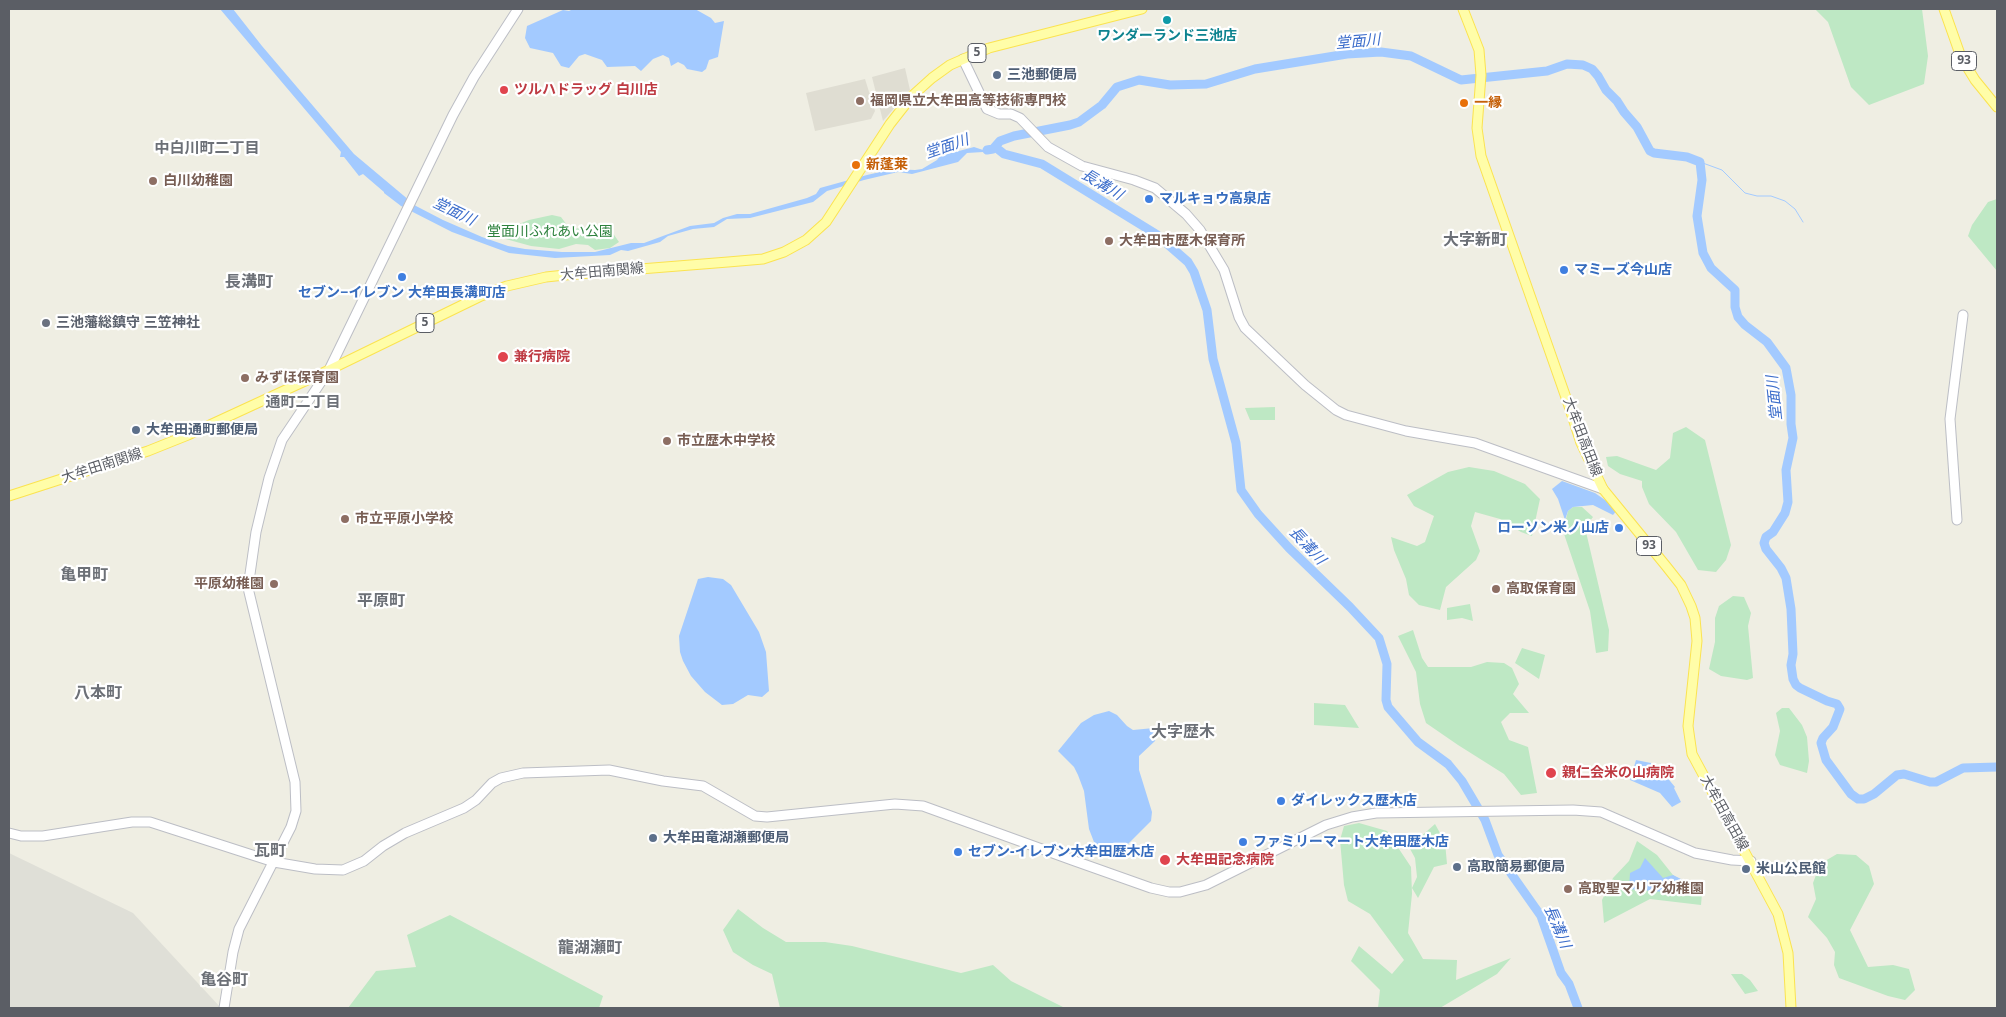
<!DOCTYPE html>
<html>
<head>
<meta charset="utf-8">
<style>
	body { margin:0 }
	#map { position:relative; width:2006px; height:1017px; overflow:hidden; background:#efeee3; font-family:"Noto Sans",sans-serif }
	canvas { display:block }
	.frame { position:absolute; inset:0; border:10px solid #5b5e65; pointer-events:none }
</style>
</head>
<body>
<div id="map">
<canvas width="2006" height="1017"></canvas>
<div class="frame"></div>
</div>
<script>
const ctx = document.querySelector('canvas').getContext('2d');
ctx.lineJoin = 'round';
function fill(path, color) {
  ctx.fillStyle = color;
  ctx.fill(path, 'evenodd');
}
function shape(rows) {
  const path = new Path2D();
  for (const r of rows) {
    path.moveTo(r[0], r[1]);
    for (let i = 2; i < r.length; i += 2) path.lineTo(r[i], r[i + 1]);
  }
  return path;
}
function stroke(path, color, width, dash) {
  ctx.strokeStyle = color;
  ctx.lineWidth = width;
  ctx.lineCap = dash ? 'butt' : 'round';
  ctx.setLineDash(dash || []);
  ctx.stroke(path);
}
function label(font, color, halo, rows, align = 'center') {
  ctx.font = font + ' "Noto Sans","Noto Sans JP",sans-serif';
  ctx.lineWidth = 4.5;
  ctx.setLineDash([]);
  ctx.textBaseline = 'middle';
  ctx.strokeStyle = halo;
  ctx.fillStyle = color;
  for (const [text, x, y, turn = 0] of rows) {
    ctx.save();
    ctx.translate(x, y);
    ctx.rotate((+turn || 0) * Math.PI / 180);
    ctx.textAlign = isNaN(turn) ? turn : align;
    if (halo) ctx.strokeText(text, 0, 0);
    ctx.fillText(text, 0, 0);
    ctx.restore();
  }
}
fill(shape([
	[9,853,133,913,221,1008,9,1008]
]), '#dfdfd7');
fill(shape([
	[905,68,910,90,883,121,872,77],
	[865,79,875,111,871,119,815,131,806,93]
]), '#dfddd2');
fill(shape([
	[1815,9,1922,9,1928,56,1924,84,1869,105,1851,87,1828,22],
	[1997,199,1997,271,1968,236,1972,225,1988,202],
	[552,215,561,217,570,229,604,226,610,229,619,242,610,248,595,250,588,245,576,244,559,249,531,246,502,238,509,228,529,220],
	[1275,407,1275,420,1250,420,1245,408],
	[1686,427,1705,440,1731,545,1726,560,1716,572,1698,570,1676,532,1649,504,1642,487,1642,481,1620,474,1608,466,1606,457,1617,456,1656,470,1670,458,1673,433],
	[1469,467,1494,471,1525,484,1540,499,1532,536,1521,532,1500,519,1475,512,1471,526,1480,551,1476,560,1446,587,1440,610,1419,605,1409,595,1406,579,1394,550,1391,537,1417,546,1425,542,1434,516,1414,506,1407,495,1448,472],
	[1573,507,1582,507,1593,517,1586,526,1586,532,1609,630,1608,651,1596,653,1590,611,1563,531,1568,511],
	[1733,596,1744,597,1751,613,1748,626,1753,678,1747,680,1721,676,1709,669,1715,642,1715,618,1719,606],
	[1470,604,1473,621,1462,618,1447,620,1447,608],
	[1413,630,1422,658,1428,667,1471,667,1487,662,1504,663,1512,668,1519,684,1513,694,1529,713,1510,713,1501,722,1509,740,1528,747,1537,793,1521,795,1504,774,1458,745,1426,723,1420,704,1416,672,1398,636],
	[1522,648,1545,655,1539,679,1515,663],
	[1314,703,1345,705,1359,728,1314,725],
	[1782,708,1789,708,1802,725,1807,737,1809,761,1807,773,1780,765,1775,755,1780,731,1776,713],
	[1359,823,1387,831,1411,867,1412,894,1408,933,1423,959,1457,960,1456,980,1511,958,1497,974,1440,1008,1378,1008,1380,990,1351,961,1359,946,1392,974,1404,960,1370,914,1348,901,1344,885,1340,840,1344,826],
	[1435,824,1445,842,1447,864,1434,867,1418,898,1412,888,1417,877,1415,858,1409,847],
	[1637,841,1657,855,1673,875,1702,893,1701,905,1650,899,1604,923,1602,900,1613,878,1629,861],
	[1837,854,1856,855,1869,866,1874,884,1850,930,1868,967,1893,965,1909,969,1915,990,1905,1000,1888,996,1839,978,1834,965,1835,952,1827,938,1808,917,1816,899,1813,883,1816,875,1825,861],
	[738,909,763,928,786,942,825,942,852,946,961,973,993,965,1011,981,1065,1008,780,1008,772,974,753,965,733,952,723,930],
	[450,915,603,996,599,1008,348,1008,376,971,416,967,407,935],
	[1731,974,1742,974,1750,980,1758,991,1745,994]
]), '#bee8c4');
fill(shape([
	[220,9,233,9,262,46,354,154,416,206,443,220,482,237,508,246,525,249,562,252,595,252,631,243,644,243,690,226,714,223,723,218,737,214,750,214,807,198,816,194,820,188,867,175,893,169,915,170,922,169,937,160,940,156,974,147,983,150,994,145,1008,153,1007,158,1001,156,999,151,967,153,958,162,912,174,898,172,864,180,827,191,813,202,750,218,727,219,714,227,693,229,668,236,660,242,628,251,621,250,610,255,555,258,509,253,452,232,401,206,384,193,384,192,363,174,359,176,344,157,340,157,341,152],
	[573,9,695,9,711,18,715,23,724,21,718,57,709,60,706,69,702,72,687,69,684,65,678,62,671,66,669,58,663,55,653,59,641,71,635,66,607,67,602,60,585,54,579,56,569,68,561,66,553,53,530,48,525,38,527,26,563,10,569,11],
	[1562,481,1595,493,1618,509,1613,515,1593,505,1573,507,1568,511,1565,520,1558,499,1552,489],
	[708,577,723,579,731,585,759,632,766,652,769,691,762,697,748,695,733,704,722,705,705,692,691,676,683,661,680,652,679,636,698,579],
	[1109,711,1117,715,1127,726,1133,730,1154,728,1157,732,1155,741,1139,756,1139,770,1152,812,1151,821,1121,851,1105,854,1094,842,1089,829,1084,791,1078,775,1074,767,1058,751,1081,723,1094,715],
	[1636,760,1656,764,1675,787,1674,788,1681,802,1672,807,1660,793,1630,780],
	[1645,858,1663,878,1673,875,1685,881,1696,888,1699,895,1629,889,1630,873,1640,868]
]), '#a3caff');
stroke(shape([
	[1700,162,1722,170,1745,193,1757,196,1771,196,1785,201,1795,209,1803,222]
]), '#a3caff', 1);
stroke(shape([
	[987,150,993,149,1000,141,1014,136,1070,125,1079,122,1102,105,1117,87,1139,80,1170,85,1206,84,1255,69,1347,54,1381,52,1411,56,1461,80,1547,71,1567,64,1583,65,1592,69,1598,76,1606,90,1617,101,1624,112,1637,127,1650,151,1654,153,1687,157,1700,162,1702,180,1697,216,1703,253,1711,268,1735,290,1735,307,1738,317,1745,325,1767,342,1786,368,1791,395,1791,424,1793,438,1786,470,1788,502,1785,513,1773,532,1766,537,1764,543,1766,549,1781,568,1786,578,1791,609,1793,654,1791,665,1793,679,1796,685,1800,688,1827,701,1837,704,1840,709,1833,727,1823,738,1821,743,1826,760,1851,794,1858,799,1864,799,1874,794,1897,775,1904,774,1930,782,1936,782,1963,768,1997,767],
	[999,150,1004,154,1042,164,1156,234,1188,262,1194,272,1207,310,1213,359,1236,443,1241,490,1258,514,1289,548,1350,607,1379,638,1387,664,1386,700,1388,707,1418,742,1448,764,1462,781,1485,820,1498,855,1541,916,1561,973,1569,984,1578,1008]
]), '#a3caff', 9);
const secondary = shape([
	[963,59,987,109,999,114,1011,114,1020,118,1048,147,1082,166,1134,180,1155,188,1186,214,1200,230,1224,270,1239,317,1245,328,1305,385,1336,410,1346,415,1406,431,1475,443,1603,489],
	[1957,520,1950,419,1963,315],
	[9,833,21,836,43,836,132,822,150,822,274,862,315,869,343,870,364,861,383,846,405,833,464,808,476,800,492,783,501,778,523,773,609,770,663,781,703,786,755,816,767,817,895,804,923,806,1072,860,1151,888,1169,892,1180,892,1206,885,1326,825,1352,817,1376,813,1573,810,1601,812,1695,853,1732,860,1751,861],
	[224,1008,233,952,239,929,291,827,296,811,295,782,248,588,256,532,269,478,282,440,329,370,453,115,474,77,518,9]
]);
const primary = shape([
	[1463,9,1479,50,1481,75,1477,128,1481,156,1570,409,1581,443,1603,489,1666,566,1681,585,1691,606,1695,618,1697,641,1688,726,1692,754,1778,914,1788,953,1791,1008],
	[1944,9,1961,57,1975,80,1997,107],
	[9,496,148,451,188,435,329,370,481,296,507,286,546,277,565,275,728,262,763,259,784,252,806,240,826,222,890,124,912,96,932,78,950,65,989,48,1142,9]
]);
stroke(secondary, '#bcbec5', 11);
stroke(primary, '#fbe350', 11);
stroke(secondary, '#fff', 9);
stroke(primary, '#fffda8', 9);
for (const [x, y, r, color] of [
	[1167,20,5,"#0f9aa8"],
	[997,75,5,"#5c6f8a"],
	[504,90,5,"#e0444e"],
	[860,101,5,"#8d6e63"],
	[1464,103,5,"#e8710a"],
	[856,165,5,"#e8710a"],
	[153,181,5,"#8d6e63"],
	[1149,199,5,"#3f7fe0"],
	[1109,241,5,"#8d6e63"],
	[1564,270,5,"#3f7fe0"],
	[402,277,5,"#3f7fe0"],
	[46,323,5,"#6b7280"],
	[503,357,6,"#e0444e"],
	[245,378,5,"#8d6e63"],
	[136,430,5,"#5c6f8a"],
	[667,441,5,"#8d6e63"],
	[345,519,5,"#8d6e63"],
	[1619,528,5,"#3f7fe0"],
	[274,584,5,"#8d6e63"],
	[1496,589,5,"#8d6e63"],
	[1551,773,6,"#e0444e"],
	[1281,801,5,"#3f7fe0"],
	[653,838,5,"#5c6f8a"],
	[1243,842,5,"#3f7fe0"],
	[958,852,5,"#3f7fe0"],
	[1165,860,6,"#e0444e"],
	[1457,867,5,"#5c6f8a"],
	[1746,869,5,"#5c6f8a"],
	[1568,889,5,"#8d6e63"]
]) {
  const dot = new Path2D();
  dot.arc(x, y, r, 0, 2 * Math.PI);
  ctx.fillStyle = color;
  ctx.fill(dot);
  stroke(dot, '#fff', 2);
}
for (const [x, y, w] of [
	[977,53,18],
	[1964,61,25],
	[425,323,18],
	[1649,546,25]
]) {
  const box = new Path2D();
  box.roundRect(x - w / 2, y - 9.5, w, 19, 4);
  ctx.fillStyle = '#fff';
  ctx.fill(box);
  stroke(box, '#5b5e65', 1);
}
label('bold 12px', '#5b5e65', null, [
	["5",977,53],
	["93",1964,61],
	["5",425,323],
	["93",1649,546]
]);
label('bold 14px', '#0d838f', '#fff', [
	["ワンダーランド三池店",1167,36]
]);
label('bold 14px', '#4e5e75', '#fff', [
	["三池郵便局",1007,75],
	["大牟田通町郵便局",146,430],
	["大牟田竜湖瀬郵便局",663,838],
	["高取簡易郵便局",1467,867],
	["米山公民館",1756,869]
], 'left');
label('bold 14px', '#be3a42', '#fff', [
	["ツルハドラッグ 白川店",514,90],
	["兼行病院",514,357],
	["親仁会米の山病院",1562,773],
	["大牟田記念病院",1176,860]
], 'left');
label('bold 14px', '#785e54', '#fff', [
	["福岡県立大牟田高等技術専門校",870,101],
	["白川幼稚園",163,181],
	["大牟田市歴木保育所",1119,241],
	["みずほ保育園",255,378],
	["市立歴木中学校",677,441],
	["市立平原小学校",355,519],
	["平原幼稚園",264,584,"right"],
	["高取保育園",1506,589],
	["高取聖マリア幼稚園",1578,889]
], 'left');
label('bold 14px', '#c56008', '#fff', [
	["一縁",1474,103],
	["新蓬莱",866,165]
], 'left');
label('bold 14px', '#366cbe', '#fff', [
	["マルキョウ高泉店",1159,199],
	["マミーズ今山店",1574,270],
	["セブン−イレブン 大牟田長溝町店",402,293,"center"],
	["ローソン米ノ山店",1609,528,"right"],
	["ダイレックス歴木店",1291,801],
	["ファミリーマート大牟田歴木店",1253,842],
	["セブン-イレブン大牟田歴木店",968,852]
], 'left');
label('14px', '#2e823e', '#fff', [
	["堂面川ふれあい公園",550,232]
]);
label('14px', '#5b5e65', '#fff', [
	["大牟田南関線",602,272,-5],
	["大牟田高田線",1582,437,69],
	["大牟田南関線",102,466,-18],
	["大牟田高田線",1724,813,61]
]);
label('bold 14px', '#5b616d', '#fff', [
	["三池藩総鎮守 三笠神社",56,323]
], 'left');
label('italic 15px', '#3d6ecb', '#fff', [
	["堂面川",1358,42,-5],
	["堂面川",947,147,-19],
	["長溝川",1102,185,31],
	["堂面川",454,212,26],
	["堂面川",1775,398,-96],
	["長溝川",1307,546,47],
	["長溝川",1557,927,67]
]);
label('bold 15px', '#6c7077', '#fff', [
	["中白川町二丁目",207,149],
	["通町二丁目",303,403]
]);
label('bold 16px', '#6c7077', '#fff', [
	["大字新町",1475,240],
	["長溝町",249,282],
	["亀甲町",84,575],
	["平原町",381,601],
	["八本町",98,693],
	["大字歴木",1183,732],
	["瓦町",270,851],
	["龍湖瀬町",590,948],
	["亀谷町",224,980]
]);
</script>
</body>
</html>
